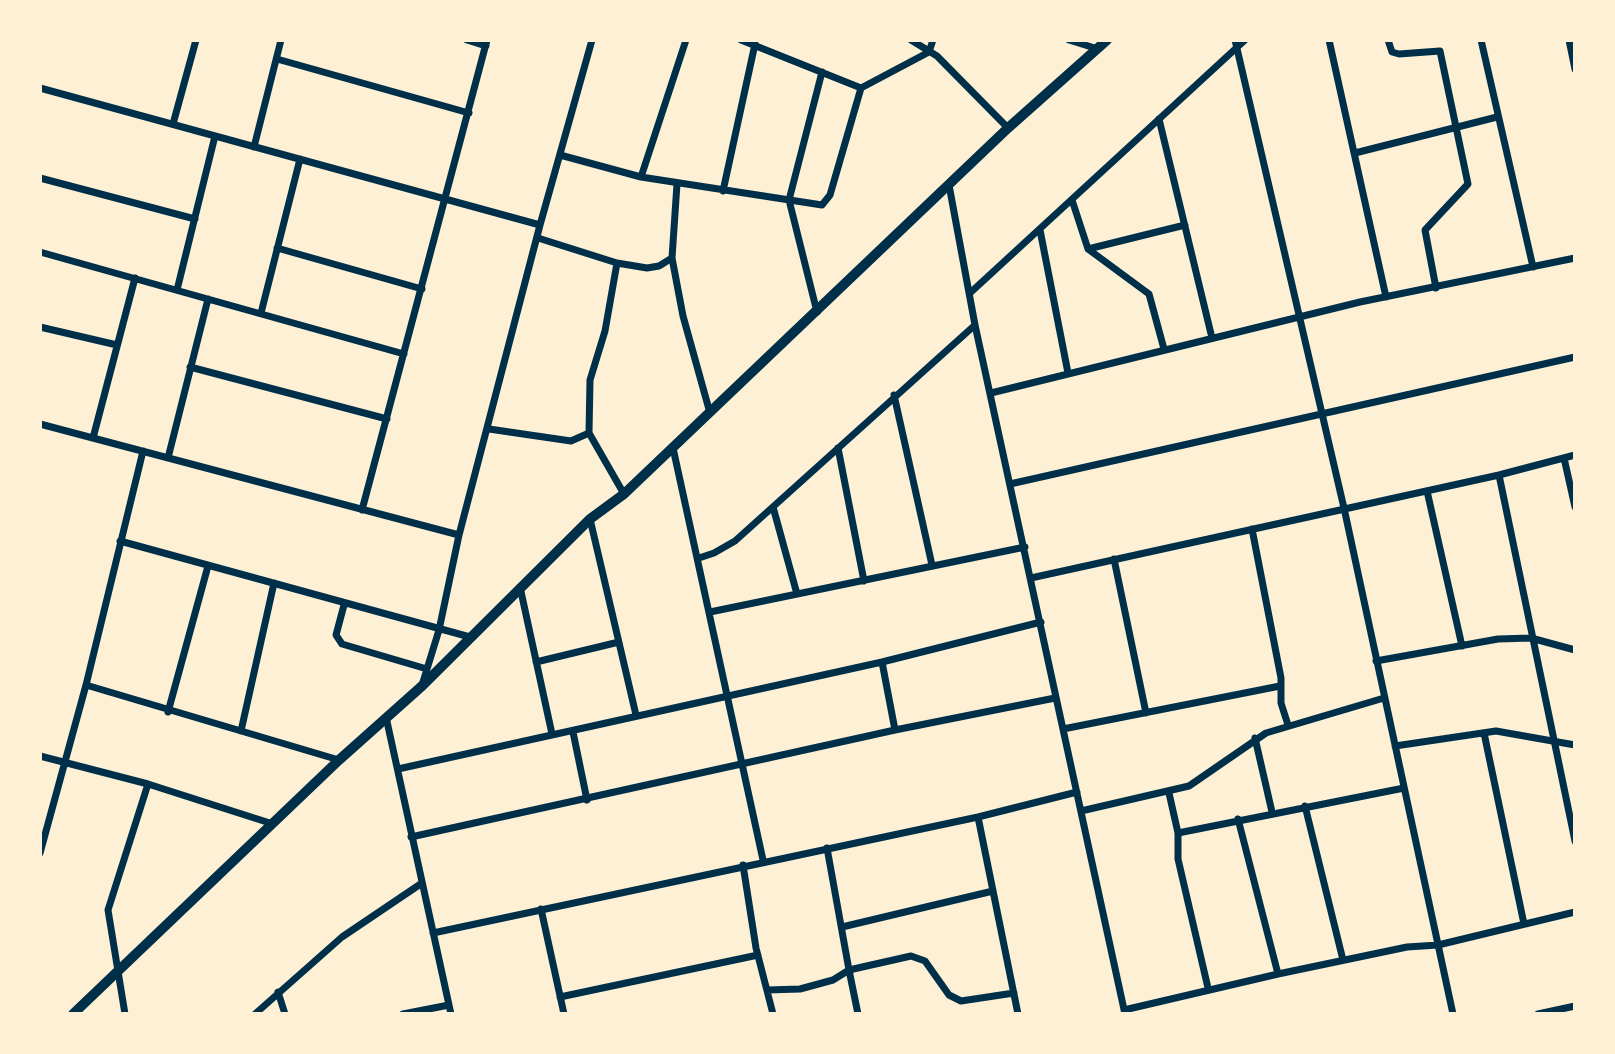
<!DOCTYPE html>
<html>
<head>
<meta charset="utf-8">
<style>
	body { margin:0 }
	#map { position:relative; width:1615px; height:1054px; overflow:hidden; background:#fdf0d5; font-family:"PT Sans",sans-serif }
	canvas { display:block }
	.frame { position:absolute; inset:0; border:42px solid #fdf0d5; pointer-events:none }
</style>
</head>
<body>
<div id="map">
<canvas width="1615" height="1054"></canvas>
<div class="frame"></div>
</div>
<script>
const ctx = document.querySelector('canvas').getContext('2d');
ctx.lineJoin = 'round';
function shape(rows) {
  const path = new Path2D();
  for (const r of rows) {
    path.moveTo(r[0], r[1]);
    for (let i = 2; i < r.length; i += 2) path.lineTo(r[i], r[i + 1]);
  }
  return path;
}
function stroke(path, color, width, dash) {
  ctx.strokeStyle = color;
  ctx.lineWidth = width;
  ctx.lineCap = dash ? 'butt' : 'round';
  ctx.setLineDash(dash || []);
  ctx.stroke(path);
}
stroke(shape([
	[467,40,486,46],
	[741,40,861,88],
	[911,40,937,56,1008,128],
	[1069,40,1098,49],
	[1235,40,1344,508,1453,1014],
	[1329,40,1386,297],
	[1388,40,1392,52,1399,54,1440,51,1468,184,1425,230,1436,288],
	[1481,40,1533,267],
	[1569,40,1575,69],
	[277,59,469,113],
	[40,88,540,225],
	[1159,119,1212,338],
	[173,124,196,40],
	[254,147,281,40],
	[1355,153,1497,117],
	[560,155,641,177,822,205,830,195,861,88,929,52,933,40],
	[641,177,686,40],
	[40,178,195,219],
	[949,185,975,325,1125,1014],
	[723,191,755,44],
	[1072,200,1088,249,1149,294,1164,349],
	[1040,230,1068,373],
	[538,238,617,263,605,331,590,380,589,433,624,494],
	[277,248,422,289],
	[1088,249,1185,225],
	[40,252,404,354],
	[672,258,683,316,710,413],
	[617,263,647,268,659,266,672,258,677,184],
	[177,290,215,136],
	[970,293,1245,40],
	[817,312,789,200,822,72],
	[261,313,300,159],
	[40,327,117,345],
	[190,367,387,419],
	[991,393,1360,302,1575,258],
	[894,395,932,565],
	[40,424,459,535],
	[489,429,571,441,589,433],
	[93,438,135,278],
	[673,448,763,860],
	[838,448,864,581],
	[168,458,208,299],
	[1564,458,1575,507],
	[1499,475,1575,841],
	[1010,484,1575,357],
	[1427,491,1462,646],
	[773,507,797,594],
	[362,510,487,40],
	[590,519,636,715],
	[1252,529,1281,678,1281,703,1288,725],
	[120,541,470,637],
	[699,558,714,553,735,541,975,325],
	[1114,559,1146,713],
	[1031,578,1499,475,1575,455],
	[520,587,552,734],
	[344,605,336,635,342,644,427,669],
	[710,612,1025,547],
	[1376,661,1498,639,1531,638,1575,650],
	[536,662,619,642],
	[882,662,895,730],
	[423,682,439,630,459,535,540,225,592,40],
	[86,685,339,760],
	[168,712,208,566],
	[386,717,451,1014],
	[1063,729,1280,686],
	[241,731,274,583],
	[573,732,587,800],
	[1484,733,1524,924],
	[1255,738,1272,812],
	[1395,746,1496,731,1575,745],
	[40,756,148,784,273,824],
	[398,769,882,662,1041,622],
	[1169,793,1178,833],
	[1305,806,1343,960],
	[1081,811,1189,786,1266,733,1384,698],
	[978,817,1018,1014],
	[1238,819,1278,974],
	[411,837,895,730,1055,698],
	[40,853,86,685,143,451],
	[743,865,756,948,773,1014],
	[541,909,564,1014],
	[842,927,993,891],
	[433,933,978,817,1077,792],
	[1208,988,1178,859,1178,833,1404,788],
	[767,990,800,989,833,980,849,970,827,848],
	[278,992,285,1014],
	[560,997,758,955],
	[1124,1010,1278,974,1407,947,1438,945,1575,912],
	[125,1014,108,910,148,784],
	[255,1014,342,937,422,883],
	[403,1014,449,1005],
	[858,1014,849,970,911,956,925,961,949,995,961,1001,1014,993],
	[1538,1014,1575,1006]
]), '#003049', 7);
stroke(shape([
	[73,1014,339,760,422,686,590,519,624,494,1008,128,1107,40]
]), '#003049', 10);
</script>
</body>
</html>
